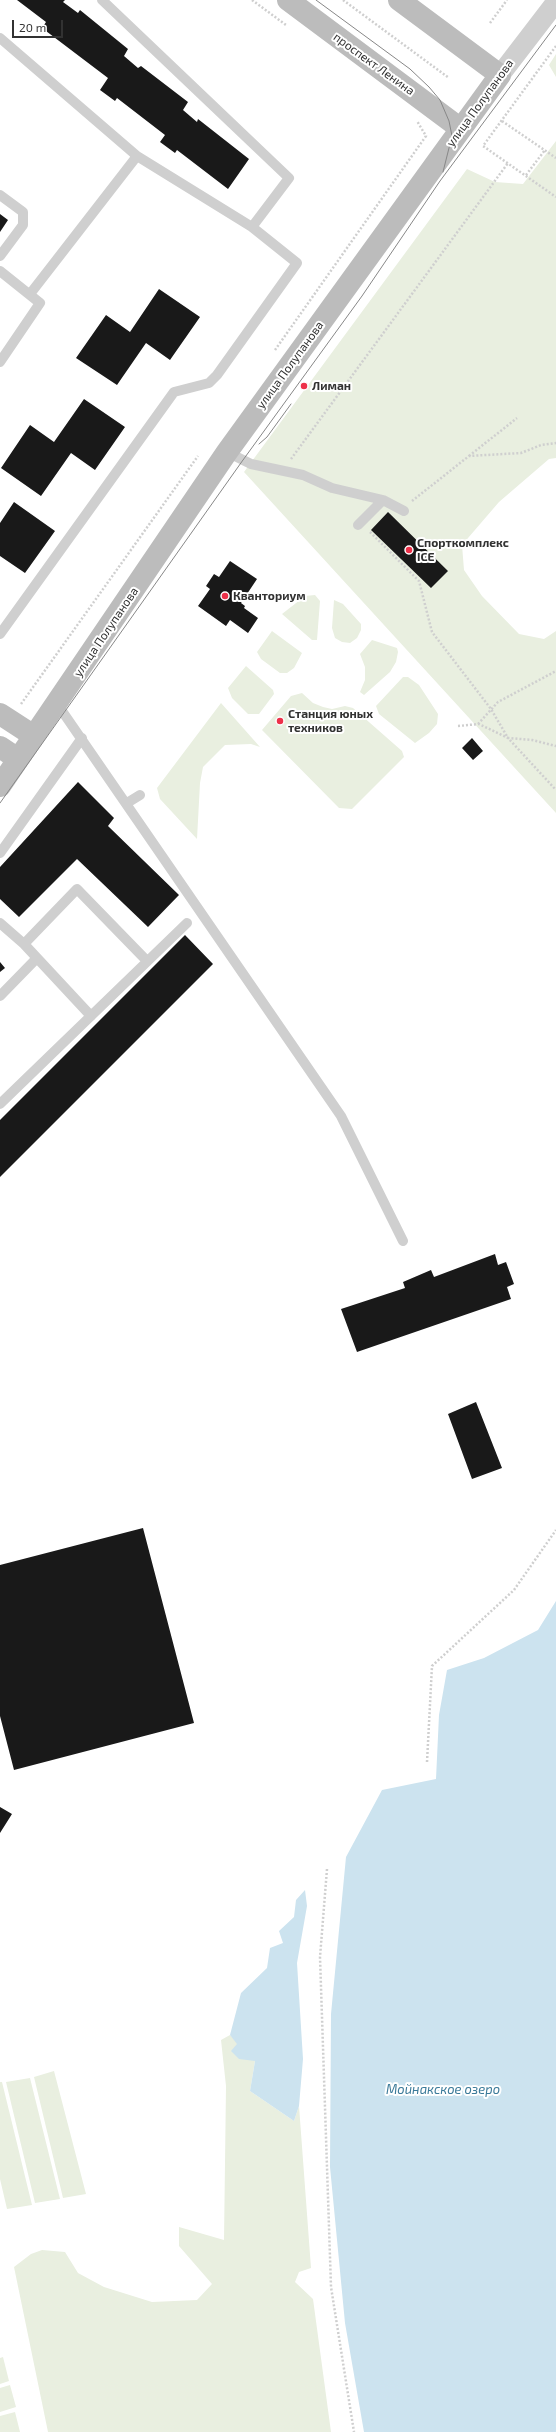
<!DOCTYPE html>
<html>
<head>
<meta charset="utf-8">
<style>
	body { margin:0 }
	#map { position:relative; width:556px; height:2432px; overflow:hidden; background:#fff; font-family:"Exo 2",sans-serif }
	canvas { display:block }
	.scale { position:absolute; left:12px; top:20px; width:51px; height:18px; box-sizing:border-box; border:2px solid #323232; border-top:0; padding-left:5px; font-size:12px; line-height:14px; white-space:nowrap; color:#323232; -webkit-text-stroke:3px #fff; paint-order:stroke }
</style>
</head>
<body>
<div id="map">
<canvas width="556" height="2432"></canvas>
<div class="scale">20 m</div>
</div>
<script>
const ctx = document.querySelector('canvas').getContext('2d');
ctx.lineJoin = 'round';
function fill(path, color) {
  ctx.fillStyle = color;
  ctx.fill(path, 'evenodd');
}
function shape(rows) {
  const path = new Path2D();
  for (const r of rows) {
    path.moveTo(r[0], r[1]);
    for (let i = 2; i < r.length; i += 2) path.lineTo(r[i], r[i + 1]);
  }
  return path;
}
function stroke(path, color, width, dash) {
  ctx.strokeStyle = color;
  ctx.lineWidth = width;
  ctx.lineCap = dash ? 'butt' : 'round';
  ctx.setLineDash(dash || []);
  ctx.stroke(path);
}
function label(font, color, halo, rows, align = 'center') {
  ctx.font = font + ' "Exo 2",sans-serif';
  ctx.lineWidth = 4;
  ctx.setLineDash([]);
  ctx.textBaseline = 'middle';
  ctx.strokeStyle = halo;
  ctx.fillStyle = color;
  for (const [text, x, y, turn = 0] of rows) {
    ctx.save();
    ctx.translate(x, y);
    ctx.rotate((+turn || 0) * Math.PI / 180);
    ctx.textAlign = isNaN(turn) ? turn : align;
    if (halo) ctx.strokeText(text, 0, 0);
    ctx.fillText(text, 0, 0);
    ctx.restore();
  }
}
fill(shape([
	[556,54,556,77,549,65],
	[556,141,556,458,549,459,499,502,462,545,464,570,482,596,519,634,544,639,556,631,556,813,244,472,467,169,495,182,523,184],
	[315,595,320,601,317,640,312,640,282,614,305,596],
	[334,600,343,604,361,624,361,630,357,638,350,643,342,642,335,638,332,628],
	[272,631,302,653,294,668,287,673,280,673,261,659,257,652],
	[372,640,397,648,398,652,396,662,390,672,364,695,360,692,365,680,365,667,360,654],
	[246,666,273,690,274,694,259,714,248,714,232,698,228,688],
	[403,677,408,677,419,685,438,714,437,724,429,733,415,743,379,714,376,706],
	[302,693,313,703,323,707,332,709,345,706,353,708,402,751,404,757,352,809,339,808,262,730,291,696],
	[221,703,260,747,251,744,225,745,203,767,200,783,197,839,160,799,157,788],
	[230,2035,255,2061,250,2091,294,2121,299,2106,311,2268,299,2272,295,2282,313,2299,331,2432,48,2432,14,2267,31,2254,42,2250,65,2252,78,2273,104,2287,152,2302,197,2300,212,2284,179,2246,179,2227,224,2240,226,2086,221,2040],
	[54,2071,86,2194,63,2198,34,2077],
	[30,2078,60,2199,35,2203,6,2082],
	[0,2082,2,2082,32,2205,7,2209,0,2179],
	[3,2357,9,2381,0,2384,0,2358],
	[10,2385,16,2407,0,2412,0,2388],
	[15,2412,20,2432,0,2432,0,2416]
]), '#e9efe0');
fill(shape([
	[556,1601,556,2432,364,2432,345,2323,330,2167,331,2014,346,1857,382,1790,436,1779,439,1715,447,1670,484,1658,538,1630],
	[305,1890,307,1906,297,1963,303,2059,299,2106,294,2121,250,2091,255,2061,239,2059,231,2051,237,2044,230,2035,241,1993,267,1968,270,1948,283,1943,279,1931,294,1917,296,1900]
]), '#cce3ef');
fill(shape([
	[17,0,65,0,63,2,78,13,80,10,128,49,124,56,138,68,141,66,188,102,183,110,197,122,198,119,249,159,228,189,177,150,175,153,160,142,165,135,117,98,115,101,100,90,108,78,42,28,46,22],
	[0,214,8,220,0,232],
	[159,289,200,317,170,360,146,343,117,385,76,358,106,315,130,332],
	[84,399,125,427,95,470,71,453,41,496,1,468,30,425,54,442],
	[14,502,55,531,25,573,0,556,0,523],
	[388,512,448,571,431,588,371,530],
	[230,561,257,579,241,603,245,606,244,608,258,618,248,633,230,620,226,626,198,606,210,589,206,586,214,574,219,577],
	[472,738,483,751,473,760,462,748],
	[78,782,114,818,108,826,179,895,148,927,77,859,19,917,0,899,0,867],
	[185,935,213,964,0,1177,0,1120],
	[0,962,5,968,0,972],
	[495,1254,498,1265,506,1262,514,1284,507,1287,511,1299,357,1352,341,1309,405,1288,403,1282,431,1270,434,1277],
	[476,1402,502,1468,472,1479,448,1414],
	[143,1528,194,1723,14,1770,0,1716,0,1565],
	[0,1807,12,1814,0,1833]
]), '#191919');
stroke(shape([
	[252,0,286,25],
	[343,0,449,78],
	[490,23,507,0],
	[556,46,483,146,556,197],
	[502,121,556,158],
	[526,175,545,150],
	[275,350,426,136,417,121],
	[469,456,517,418],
	[291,459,508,163],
	[412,501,469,456,521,453,541,445,556,443],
	[370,532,419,581,432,632,491,709,508,738,532,740,556,746],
	[21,704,198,456],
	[478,724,498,702,556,671],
	[458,726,479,724,508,738,556,790],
	[427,1762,432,1666,514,1590,556,1530],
	[327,1869,320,1957,331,2287,354,2432]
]), '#cfcfcf', 2.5, [2, 2]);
stroke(shape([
	[102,0,289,178,252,227],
	[0,38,137,156,30,294],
	[0,195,23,212,23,225,0,256],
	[0,271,40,303,0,362],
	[227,452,251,464,303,475,332,488,383,500],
	[358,525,383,500,404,511],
	[0,634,174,392,209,383,217,375,297,263,252,227,137,156],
	[58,702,60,708,341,1116,403,1241],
	[127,803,140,795],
	[0,853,82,738],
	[0,923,24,944],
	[0,996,37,958],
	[91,1016,24,944,77,889,147,961],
	[0,1104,187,923]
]), '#cfcfcf', 10);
stroke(shape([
	[500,75,556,2]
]), '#cfcfcf', 20);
stroke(shape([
	[288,0,461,129],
	[0,714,34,736],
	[0,747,18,759],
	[0,786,227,452,500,75,399,0]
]), '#bcbcbc', 22);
stroke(shape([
	[316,0,410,69,429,87,440,100,449,121,452,136,443,172],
	[259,444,267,437,291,404],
	[0,803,243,460,362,296,440,181,556,25]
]), '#878787', 1);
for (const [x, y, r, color] of [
	[304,386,4,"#ed3049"],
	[409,550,4,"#ed3049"],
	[225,596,4,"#ed3049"],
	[280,721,4,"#ed3049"]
]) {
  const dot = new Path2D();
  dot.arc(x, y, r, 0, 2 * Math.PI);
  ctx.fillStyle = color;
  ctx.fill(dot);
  stroke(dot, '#fff', 1.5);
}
label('12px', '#323232', '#fff', [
	["проспект Ленина",374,64,36],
	["улица Полупанова",480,103,-54],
	["улица Полупанова",290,365,-54],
	["улица Полупанова",106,632,-56]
]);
label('bold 12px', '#323232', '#fff', [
	["Лиман",312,386],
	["Спорткомплекс",417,543],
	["ICE",417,557],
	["Кванториум",233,596],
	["Станция юных",288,714],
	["техников",288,728]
], 'left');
label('italic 13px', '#3b7a99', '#fff', [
	["Мойнакское озеро",443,2090]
]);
</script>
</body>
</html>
